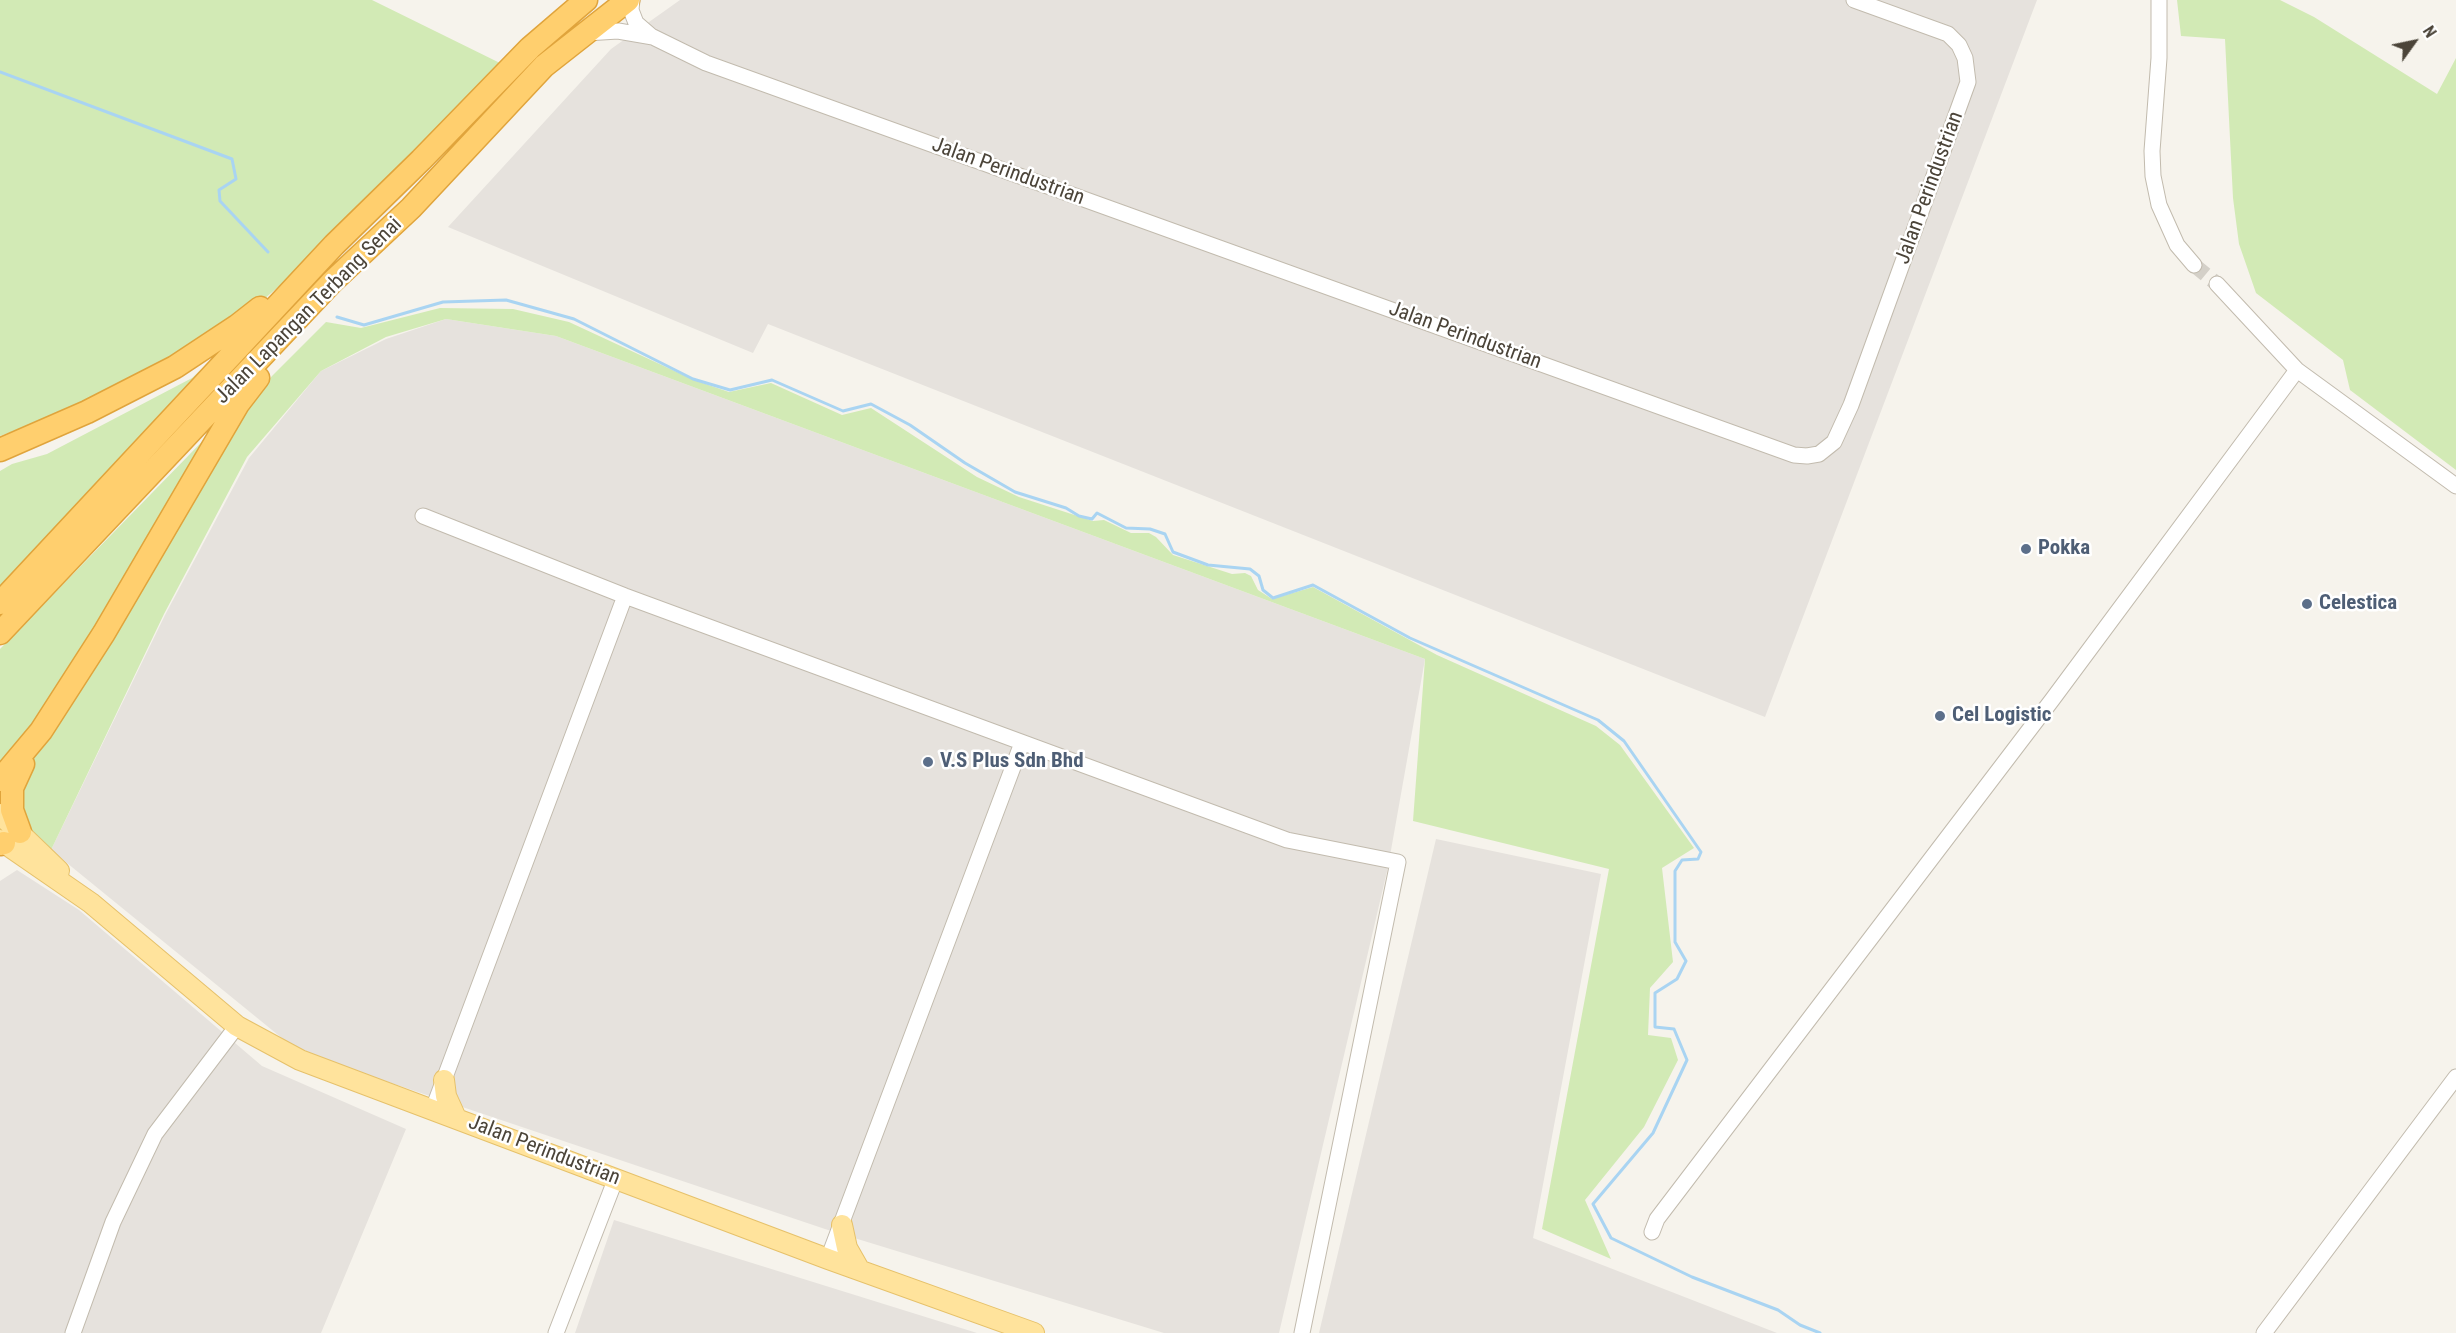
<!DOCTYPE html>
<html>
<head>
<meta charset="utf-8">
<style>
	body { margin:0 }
	#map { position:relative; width:2456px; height:1333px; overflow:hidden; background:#f6f3ec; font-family:"Roboto Condensed",sans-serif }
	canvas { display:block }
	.north { position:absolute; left:2384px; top:12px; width:60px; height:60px; -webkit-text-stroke:4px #fff; paint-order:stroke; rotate:57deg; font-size:16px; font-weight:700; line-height:24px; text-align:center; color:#4b4439 }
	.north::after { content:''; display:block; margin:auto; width:21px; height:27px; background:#4b4439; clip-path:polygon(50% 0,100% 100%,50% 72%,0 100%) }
</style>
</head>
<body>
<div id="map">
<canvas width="2456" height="1333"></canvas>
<div class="north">N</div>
</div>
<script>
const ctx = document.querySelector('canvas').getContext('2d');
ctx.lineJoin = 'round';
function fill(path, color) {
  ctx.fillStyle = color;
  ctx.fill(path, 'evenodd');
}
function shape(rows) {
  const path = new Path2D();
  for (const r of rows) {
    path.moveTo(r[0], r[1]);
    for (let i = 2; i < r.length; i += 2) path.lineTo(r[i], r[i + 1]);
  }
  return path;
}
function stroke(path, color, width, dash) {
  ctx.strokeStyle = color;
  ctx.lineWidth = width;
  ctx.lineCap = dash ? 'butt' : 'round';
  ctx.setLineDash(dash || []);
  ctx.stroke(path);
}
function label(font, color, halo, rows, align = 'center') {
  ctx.font = font + ' "Roboto Condensed",sans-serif';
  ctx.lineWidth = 5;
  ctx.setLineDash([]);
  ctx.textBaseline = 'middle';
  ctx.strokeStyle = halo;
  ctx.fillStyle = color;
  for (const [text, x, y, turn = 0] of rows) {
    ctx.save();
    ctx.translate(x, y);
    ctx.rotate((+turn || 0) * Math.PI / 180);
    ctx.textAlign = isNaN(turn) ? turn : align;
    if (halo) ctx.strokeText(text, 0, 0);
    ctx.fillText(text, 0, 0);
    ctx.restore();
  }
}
fill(shape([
	[680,0,2037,0,1765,717,768,324,753,353,448,227,611,49],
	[446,319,556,336,1425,659,1388,867,1279,1333,1164,1333,825,1229,299,1052,51,850,165,615,249,458,321,371,386,339],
	[1436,839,1601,874,1533,1238,1777,1333,1319,1333],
	[17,870,79,910,262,1066,406,1129,321,1333,0,1333,0,881],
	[614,1220,977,1333,575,1333]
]), '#e6e2dd');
fill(shape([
	[0,0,372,0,504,65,314,256,241,319,118,392,0,436],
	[2177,0,2280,0,2314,17,2437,94,2456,58,2456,470,2350,390,2343,360,2256,293,2239,244,2233,198,2225,39,2181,36],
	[440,308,513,309,569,322,694,380,729,392,771,383,842,415,871,408,977,477,1019,497,1093,521,1104,520,1131,533,1149,533,1156,537,1173,555,1232,574,1245,573,1251,576,1258,590,1272,599,1313,587,1437,655,1596,726,1620,745,1694,848,1662,868,1673,962,1650,988,1648,1035,1671,1038,1678,1060,1644,1127,1585,1200,1611,1259,1542,1229,1609,869,1413,821,1425,659,556,336,446,319,386,337,321,371,247,457,164,614,51,850,19,818,21,778,241,413,272,376,326,322,361,328],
	[225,347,0,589,0,471,12,464,47,454,192,378],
	[226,417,63,688,0,763,0,649]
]), '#d2eab5');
stroke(shape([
	[0,72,232,159,236,179,219,190,220,201,268,252],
	[337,317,364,325,443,302,506,300,574,319,693,379,730,390,772,380,843,411,871,404,910,425,965,463,1015,492,1066,508,1079,516,1092,519,1097,513,1126,528,1150,529,1165,534,1173,552,1208,565,1250,569,1259,576,1263,590,1273,598,1313,585,1410,638,1598,720,1624,741,1701,852,1698,859,1682,860,1675,871,1675,942,1686,961,1677,979,1655,993,1655,1027,1674,1029,1687,1060,1653,1133,1593,1204,1611,1238,1692,1277,1778,1310,1800,1325,1820,1333]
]), '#a9d4f2', 3);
stroke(shape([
	[2194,265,2217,284]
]), '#d4d0c8', 15, [15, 8]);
const minor = shape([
	[632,0,631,10,636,23,651,36],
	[2159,0,2159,58,2152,151,2153,176,2159,205,2177,245,2194,265],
	[586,33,618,31,653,37,706,63,1794,455,1807,456,1819,454,1834,442,1851,405,1968,82,1965,58,1959,45,1948,34,1854,0],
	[2217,284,2297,370,2456,486],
	[423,516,625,596,1287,840,1398,862,1302,1333],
	[433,1109,625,596],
	[1652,1232,1657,1219,2052,700,2297,370],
	[828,1259,1022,743],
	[73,1333,113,1222,155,1134,237,1026],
	[556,1333,616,1178],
	[2264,1333,2456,1077]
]);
const major = shape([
	[0,814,59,871],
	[0,840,91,903,237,1026,300,1060,828,1259,1034,1333],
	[444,1080,446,1096,456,1118],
	[842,1225,847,1248,859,1269]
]);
const highway = shape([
	[0,450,87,412,175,367,237,326,260,308],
	[0,603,334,245,421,160,530,48,586,0],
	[0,633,332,282,411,208,544,66,628,0],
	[0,780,41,731,104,633,238,404,258,378],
	[20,832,12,810,12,788,23,764],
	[0,844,4,843]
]);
stroke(minor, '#c2bbae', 17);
stroke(major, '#e6c16a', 22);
stroke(highway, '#e0a43c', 25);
stroke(minor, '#fff', 15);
stroke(major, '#ffe39c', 20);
stroke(highway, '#ffcf6e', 22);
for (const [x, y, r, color] of [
	[2026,549,6,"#5c6f8a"],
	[2307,604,6,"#5c6f8a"],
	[1940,716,6,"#5c6f8a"],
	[928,762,6,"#5c6f8a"]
]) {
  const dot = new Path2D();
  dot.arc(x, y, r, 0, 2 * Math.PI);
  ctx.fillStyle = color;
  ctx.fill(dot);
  stroke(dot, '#fff', 2);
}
label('21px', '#4b4439', '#fff', [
	["Jalan Perindustrian",1008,172,20],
	["Jalan Perindustrian",1930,188,-70],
	["Jalan Lapangan Terbang Senai",309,311,-45],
	["Jalan Perindustrian",1465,336,20],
	["Jalan Perindustrian",544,1151,21]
]);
label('bold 21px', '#4e5e75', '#fff', [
	["Pokka",2038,549],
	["Celestica",2319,604],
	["Cel Logistic",1952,716],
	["V.S Plus Sdn Bhd",940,762]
], 'left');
</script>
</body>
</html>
